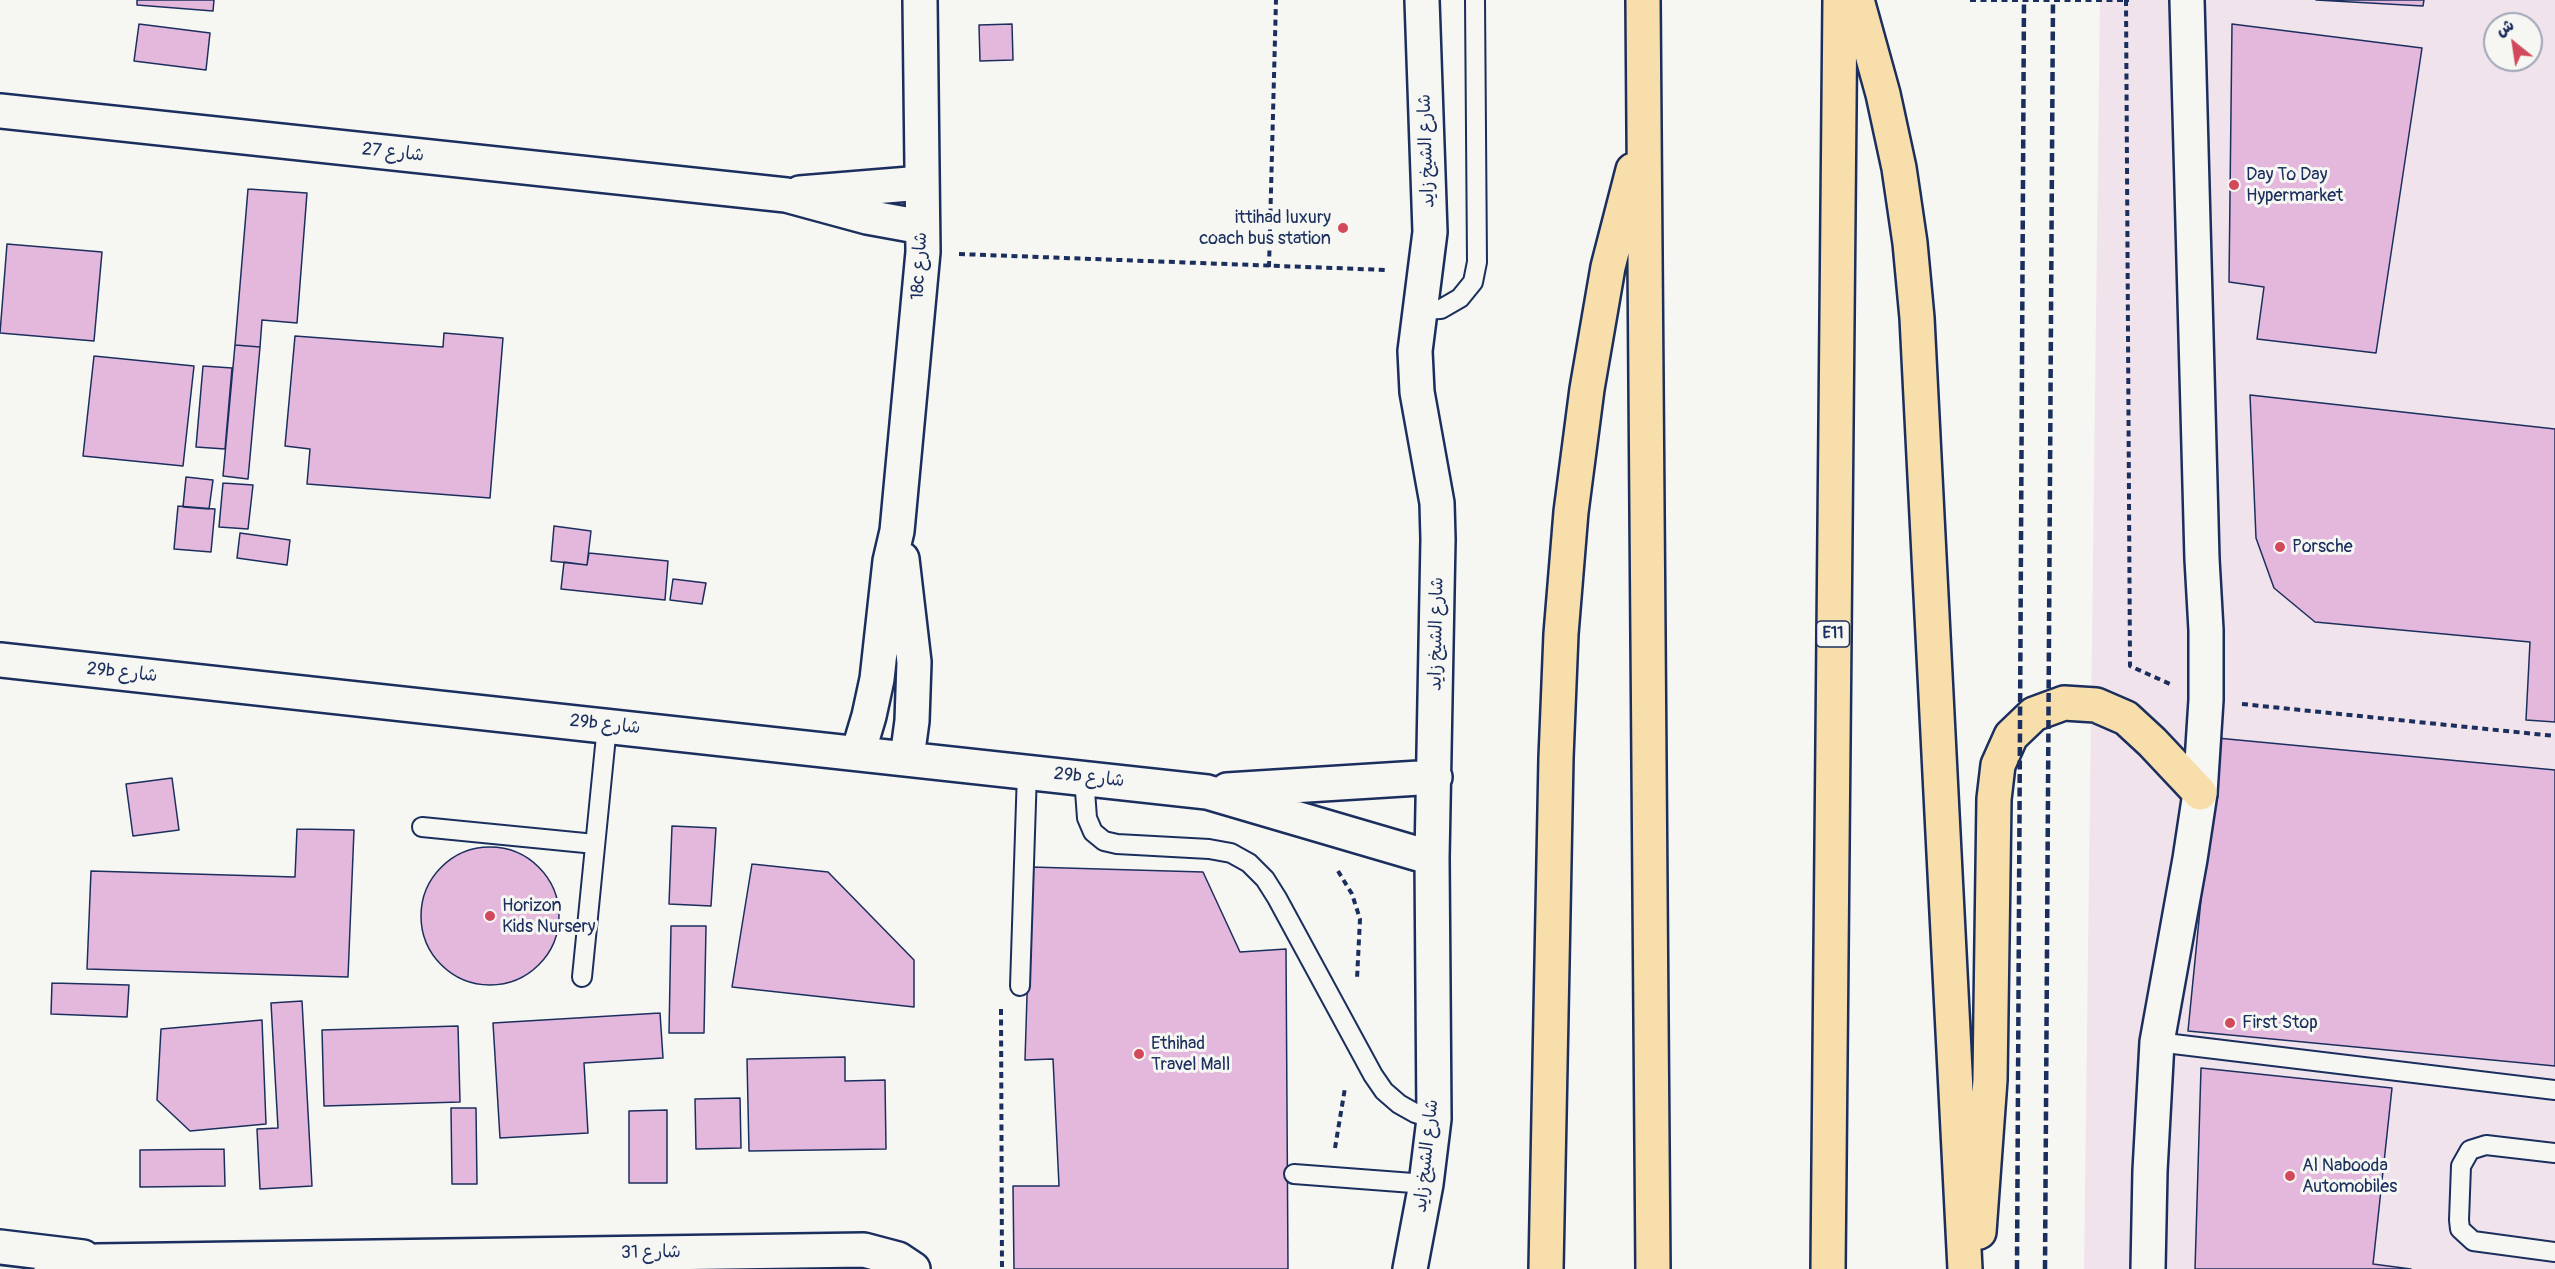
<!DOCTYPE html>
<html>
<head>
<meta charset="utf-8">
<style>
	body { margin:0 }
	#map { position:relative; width:2555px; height:1269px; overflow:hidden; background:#f6f6f2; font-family:Pangolin,"Playpen Sans Arabic",sans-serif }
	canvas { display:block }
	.north { position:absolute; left:2483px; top:12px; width:60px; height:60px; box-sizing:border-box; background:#f6f6f2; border:2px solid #9ea6b7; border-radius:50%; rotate:330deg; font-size:16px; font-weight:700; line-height:24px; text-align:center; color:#1b2f5e }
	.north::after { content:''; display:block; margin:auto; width:21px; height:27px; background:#d1495b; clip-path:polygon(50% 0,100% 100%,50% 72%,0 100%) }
</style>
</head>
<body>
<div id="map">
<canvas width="2555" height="1269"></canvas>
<div class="north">ش</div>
</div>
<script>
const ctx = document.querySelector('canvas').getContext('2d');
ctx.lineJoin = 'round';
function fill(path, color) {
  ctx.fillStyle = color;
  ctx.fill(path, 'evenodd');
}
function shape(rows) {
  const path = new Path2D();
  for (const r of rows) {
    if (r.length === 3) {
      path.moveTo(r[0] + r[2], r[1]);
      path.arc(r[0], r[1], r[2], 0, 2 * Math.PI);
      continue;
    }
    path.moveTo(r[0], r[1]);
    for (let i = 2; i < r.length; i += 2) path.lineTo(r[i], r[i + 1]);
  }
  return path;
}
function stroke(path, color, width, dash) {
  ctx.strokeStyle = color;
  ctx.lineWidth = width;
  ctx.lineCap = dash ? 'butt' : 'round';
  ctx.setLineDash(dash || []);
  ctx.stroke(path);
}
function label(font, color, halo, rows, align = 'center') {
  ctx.font = font + ' Pangolin,"Playpen Sans Arabic",sans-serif';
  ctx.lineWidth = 6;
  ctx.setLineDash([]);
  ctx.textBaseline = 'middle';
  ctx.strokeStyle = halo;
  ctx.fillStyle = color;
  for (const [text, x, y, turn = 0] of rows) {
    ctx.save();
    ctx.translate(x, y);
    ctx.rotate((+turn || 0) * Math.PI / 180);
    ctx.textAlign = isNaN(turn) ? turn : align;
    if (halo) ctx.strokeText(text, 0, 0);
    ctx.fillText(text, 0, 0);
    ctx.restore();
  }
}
fill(shape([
	[2100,0,2555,0,2555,1269,2084,1269],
	[2495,24,2531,24,2531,60,2495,60]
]), '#f1e3ec');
const building = shape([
	[137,0,214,0,213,11,137,5,137,0],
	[2316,0,2424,0,2423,6,2316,0],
	[139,24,210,33,206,70,134,61,139,24],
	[1012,24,1013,60,980,61,979,25,1012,24],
	[2232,24,2422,48,2376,353,2257,339,2264,287,2229,282,2232,24],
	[248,189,307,193,297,323,262,320,260,347,235,345,248,189],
	[7,244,102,252,94,341,0,333,7,244],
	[444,333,503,338,490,498,307,484,310,449,285,446,295,336,443,347,444,333],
	[235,345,260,347,248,479,223,476,235,345],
	[94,356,194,366,183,466,83,456,94,356],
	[203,366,232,368,225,449,196,447,203,366],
	[2250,395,2555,429,2555,722,2526,720,2530,642,2315,622,2274,588,2256,538,2250,395],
	[186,477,213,480,209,509,183,507,186,477],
	[223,483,253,485,248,529,219,527,223,483],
	[178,506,215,509,211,552,174,549,178,506],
	[554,526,591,531,587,565,551,561,554,526],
	[240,533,290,540,287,565,237,558,240,533],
	[589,553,668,561,665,600,561,589,564,562,587,565,589,553],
	[673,579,706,583,702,604,670,600,673,579],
	[2217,738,2555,770,2555,1066,2188,1031,2217,738],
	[172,778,179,830,133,836,126,784,172,778],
	[672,826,716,828,711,906,669,904,672,826],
	[297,829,354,830,348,977,87,969,91,871,295,877,297,829],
	[490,916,69],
	[752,864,828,872,914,960,914,1007,732,987,752,864],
	[1031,867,1203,872,1240,952,1286,949,1288,1269,1014,1269,1013,1186,1059,1186,1053,1059,1025,1060,1031,867],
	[671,926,706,926,704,1033,669,1033,671,926],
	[52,983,129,985,127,1017,51,1014,52,983],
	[302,1001,312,1186,260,1189,257,1129,278,1128,271,1003,302,1001],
	[660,1013,663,1058,584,1063,588,1133,500,1138,493,1023,660,1013],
	[262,1020,266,1124,190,1131,157,1100,161,1029,262,1020],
	[458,1026,460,1102,324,1106,322,1030,458,1026],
	[845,1057,845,1081,885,1080,886,1149,749,1151,747,1059,845,1057],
	[2201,1068,2392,1088,2373,1264,2411,1269,2195,1269,2201,1068],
	[740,1098,741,1148,696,1149,695,1099,740,1098],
	[451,1108,476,1108,477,1184,452,1184,451,1108],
	[667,1110,667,1183,629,1183,629,1111,667,1110],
	[224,1149,225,1186,140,1187,140,1150,224,1149]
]);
fill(building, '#e4b8dd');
stroke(building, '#1b2f5e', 1.5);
const service = shape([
	[1420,310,1441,309,1460,298,1473,282,1477,262,1475,0],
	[1084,777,1087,818,1093,832,1104,841,1117,844,1209,849,1231,853,1249,863,1265,879,1277,898,1373,1075,1384,1091,1399,1104,1415,1113,1434,1119],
	[422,827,595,844],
	[582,977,607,726],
	[1020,986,1027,772],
	[2157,1042,2555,1090],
	[2555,1153,2486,1145,2470,1150,2461,1166,2459,1220,2460,1229,2473,1241,2555,1252],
	[1294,1174,1426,1184]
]);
const minor = shape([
	[0,111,786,195,867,217,922,227],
	[800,193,922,183],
	[902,559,914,662,912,721,907,758],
	[0,660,1207,792,1432,858],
	[858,753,869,716,877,679,890,561,897,531,923,252,920,0],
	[1227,790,1435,777],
	[0,1247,83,1257],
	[51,1269,97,1261,864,1250,898,1259,913,1269],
	[1410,1269,1426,1184,1434,1119,1432,858,1438,539,1437,503,1417,392,1415,351,1430,232,1422,0]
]);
const tertiary = shape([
	[2148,1269,2150,1171,2157,1042,2190,859,2200,793,2206,700,2206,630,2202,559,2187,0]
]);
const motorway = shape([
	[1643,0,1653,1269],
	[1857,0,1883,94,1899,168,1910,243,1917,318,1965,1269],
	[1979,1232,1990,1080,1994,799,1998,765,2011,736,2034,714,2064,703,2096,705,2126,718,2152,742,2200,793],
	[1546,1269,1556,758,1561,634,1571,512,1587,389,1608,267,1633,170],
	[1828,1269,1840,0]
]);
stroke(service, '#1b2f5e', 22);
stroke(minor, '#1b2f5e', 38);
stroke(tertiary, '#1b2f5e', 38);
stroke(motorway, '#1b2f5e', 38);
stroke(shape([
	[1970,0,2129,0],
	[2126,0,2130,666,2170,684],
	[959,254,1387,270],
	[1269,267,1276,0],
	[2242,704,2555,736],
	[1338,871,1352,894,1360,919,1357,979],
	[1001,1009,1002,1269],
	[1335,1148,1345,1088]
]), '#1b2f5e', 4, [6, 4.5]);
stroke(service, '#f6f6f2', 18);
stroke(minor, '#f6f6f2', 33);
stroke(tertiary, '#f6f6f2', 33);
stroke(motorway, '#f8deab', 33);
stroke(shape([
	[2017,1269,2024,0],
	[2045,1269,2053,0]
]), '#1b2f5e', 4.5, [9, 4.5]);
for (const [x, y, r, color] of [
	[2234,185,6,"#d1495b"],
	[1343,228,6,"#d1495b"],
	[2280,547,6,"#d1495b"],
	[490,916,6,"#d1495b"],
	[2230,1023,6,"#d1495b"],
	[1139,1054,6,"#d1495b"],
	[2290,1176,6,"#d1495b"]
]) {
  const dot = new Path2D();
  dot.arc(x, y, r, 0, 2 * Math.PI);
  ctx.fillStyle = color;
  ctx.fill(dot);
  stroke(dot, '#f6f6f2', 2);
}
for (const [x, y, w] of [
	[1833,634,33]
]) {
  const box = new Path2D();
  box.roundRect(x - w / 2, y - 13, w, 26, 4.5);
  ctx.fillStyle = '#f6f6f2';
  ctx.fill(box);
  stroke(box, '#1b2f5e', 1.5);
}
label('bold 16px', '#1b2f5e', null, [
	["E11",1833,634]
]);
label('18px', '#1b2f5e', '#f6f6f2', [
	["شارع الشيخ زايد",1427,151,-92],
	["شارع 27",393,153,6],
	["18c شارع",920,266,-87],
	["شارع الشيخ زايد",1437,634,-89],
	["29b شارع",122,673,6],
	["29b شارع",605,725,6],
	["29b شارع",1089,778,6],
	["شارع الشيخ زايد",1427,1156,-84],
	["شارع 31",651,1253,-1]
]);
label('18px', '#1b2f5e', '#f6f6f2', [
	["Day To Day",2246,175],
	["Hypermarket",2246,196],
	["ittihad luxury",1331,218,"right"],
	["coach bus station",1331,239,"right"],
	["Porsche",2292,547],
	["Horizon",502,906],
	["Kids Nursery",502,927],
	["First Stop",2242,1023],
	["Ethihad",1151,1044],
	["Travel Mall",1151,1065],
	["Al Nabooda",2302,1166],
	["Automobiles",2302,1187]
], 'left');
</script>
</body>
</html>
